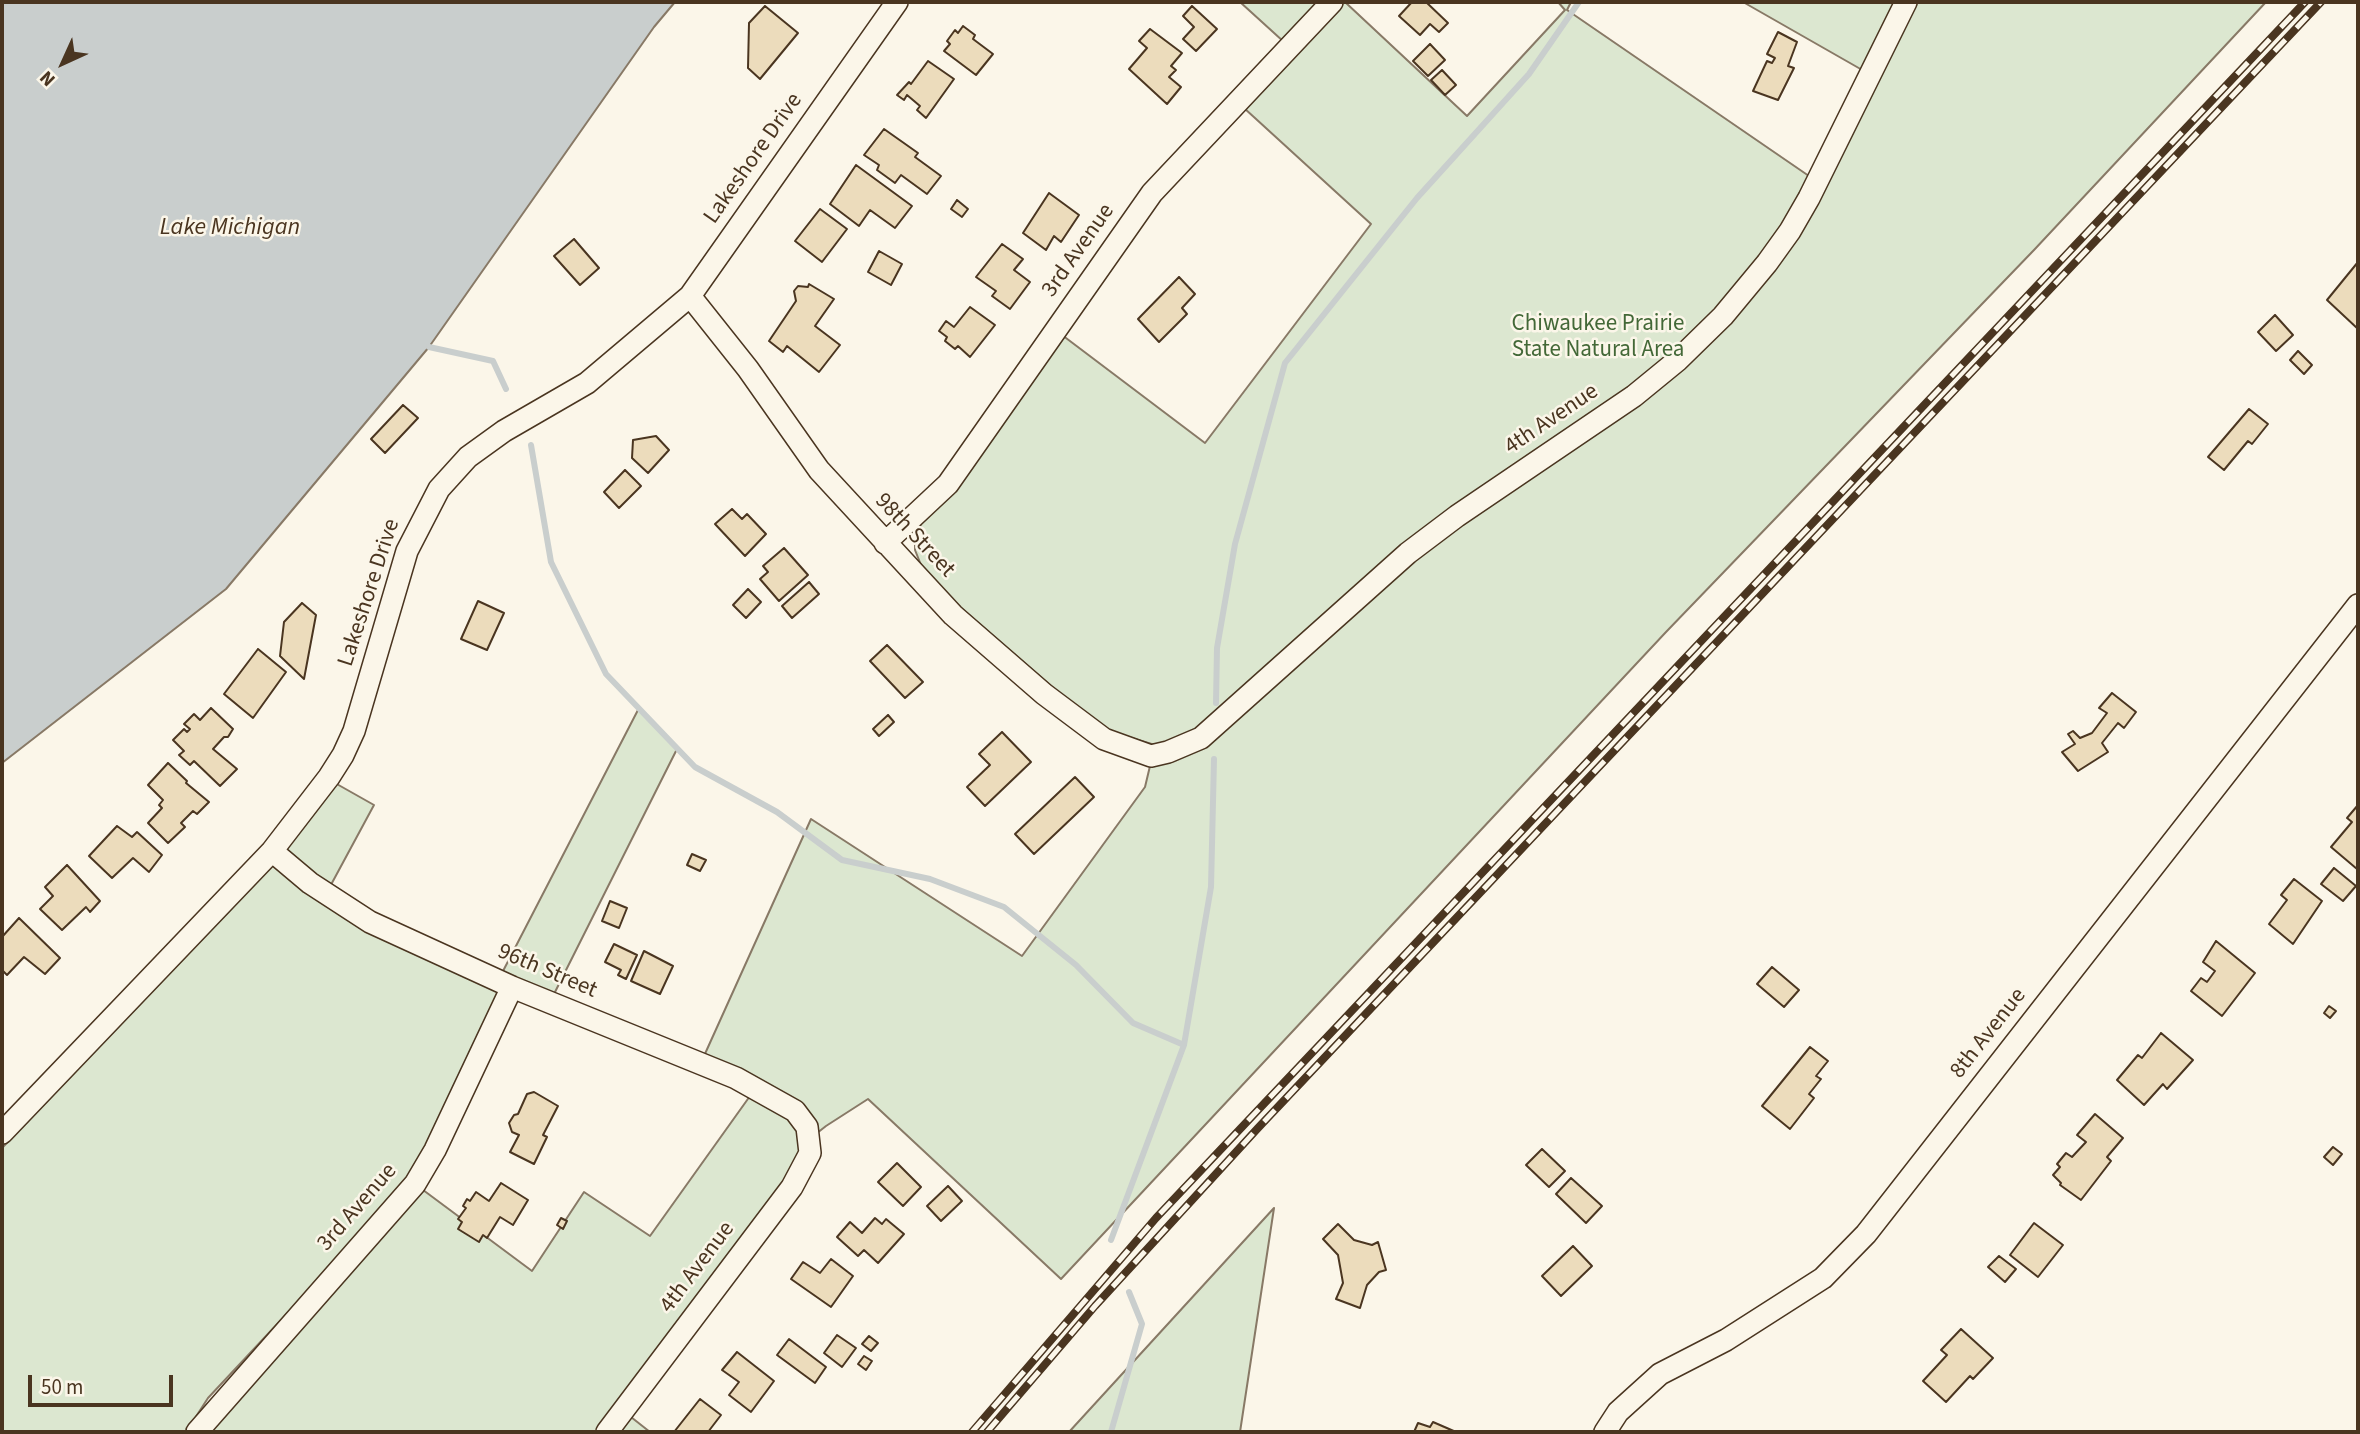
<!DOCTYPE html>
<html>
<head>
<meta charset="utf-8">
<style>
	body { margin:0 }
	#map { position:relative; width:2360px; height:1434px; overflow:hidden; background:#fbf6e9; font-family:"Source Sans 3",sans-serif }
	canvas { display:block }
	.frame { position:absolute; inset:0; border:4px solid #4a3520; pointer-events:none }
	.north { position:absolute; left:28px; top:28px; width:70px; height:70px; -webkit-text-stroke:5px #fbf6e9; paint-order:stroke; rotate:225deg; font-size:19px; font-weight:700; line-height:28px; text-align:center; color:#4a3520 }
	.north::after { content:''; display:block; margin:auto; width:24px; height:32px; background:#4a3520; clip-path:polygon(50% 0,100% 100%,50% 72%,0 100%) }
	.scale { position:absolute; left:28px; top:1375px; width:145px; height:32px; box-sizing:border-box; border:4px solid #4a3520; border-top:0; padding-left:9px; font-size:21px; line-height:24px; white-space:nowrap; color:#4a3520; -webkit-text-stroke:5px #fbf6e9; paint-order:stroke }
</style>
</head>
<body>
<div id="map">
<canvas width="2360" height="1434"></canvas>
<div class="frame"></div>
<div class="north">N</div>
<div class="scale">50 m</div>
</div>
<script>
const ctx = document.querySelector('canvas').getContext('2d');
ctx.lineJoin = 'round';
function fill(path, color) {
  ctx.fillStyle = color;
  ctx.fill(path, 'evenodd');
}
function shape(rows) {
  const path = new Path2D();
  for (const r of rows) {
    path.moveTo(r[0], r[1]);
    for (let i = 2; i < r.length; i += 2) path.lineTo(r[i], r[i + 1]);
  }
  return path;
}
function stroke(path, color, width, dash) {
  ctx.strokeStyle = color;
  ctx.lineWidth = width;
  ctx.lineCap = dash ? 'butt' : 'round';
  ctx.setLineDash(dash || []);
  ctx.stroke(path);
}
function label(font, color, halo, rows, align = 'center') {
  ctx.font = font + ' "Source Sans 3",sans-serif';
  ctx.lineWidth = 5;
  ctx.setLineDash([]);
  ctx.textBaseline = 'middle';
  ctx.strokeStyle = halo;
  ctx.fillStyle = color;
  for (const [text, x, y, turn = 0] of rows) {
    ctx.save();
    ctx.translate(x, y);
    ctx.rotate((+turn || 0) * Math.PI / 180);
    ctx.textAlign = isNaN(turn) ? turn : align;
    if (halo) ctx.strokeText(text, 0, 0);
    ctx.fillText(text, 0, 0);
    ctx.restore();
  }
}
const green = shape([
	[1240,2,1345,2,1467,116,1565,10,1558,2,1571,2,1567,10,1825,187,1878,79,1743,2,2266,2,2034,250,1666,632,1061,1279,868,1099,826,1126,802,1145,785,1182,617,1406,650,1432,208,1432,415,1184,532,1271,584,1192,650,1236,760,1082,704,1056,811,819,1022,956,1145,787,1155,745,1115,733,1099,725,1066,699,938,588,921,565,915,550,915,540,921,524,939,506,1062,335,1205,443,1371,224,1244,108,1295,52,1240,2],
	[639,708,677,749,550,1002,508,997,427,1164,208,1398,186,1432,2,1432,2,1148,230,910,335,783,374,805,326,894,502,973,639,708],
	[1274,1208,1240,1432,1069,1432,1274,1208]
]);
fill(green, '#dce7d0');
stroke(green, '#887966', 2);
const water = shape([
	[2,2,675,2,654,27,429,347,226,589,2,763,2,2]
]);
fill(water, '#c9cecd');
stroke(water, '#887966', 2);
stroke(shape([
	[429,347,493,361,506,389],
	[531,445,551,562,606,674,695,767,777,812,842,860,930,879,1004,907,1076,965,1133,1023,1184,1045],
	[1216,703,1217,648,1235,544,1285,363,1417,198,1529,74,1579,2],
	[1111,1240,1184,1045,1211,887,1214,759],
	[1111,1432,1142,1324,1129,1292]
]), '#c9cecd', 6);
const building = shape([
	[1412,2,1426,2,1448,23,1439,32,1430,24,1420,35,1399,16,1412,2],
	[765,6,798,33,760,79,748,68,749,23,765,6],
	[1192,6,1217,29,1196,51,1183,39,1194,27,1183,16,1192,6],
	[963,26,975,35,973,39,993,54,976,75,944,51,950,44,947,41,955,30,958,33,963,26],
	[1150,29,1182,53,1171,66,1176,70,1169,77,1181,87,1167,104,1129,69,1147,48,1139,41,1150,29],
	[1778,32,1797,42,1788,66,1794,68,1778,100,1753,91,1767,61,1772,63,1775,58,1767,54,1778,32],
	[1430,44,1445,60,1428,76,1413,61,1430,44],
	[928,61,954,79,926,118,917,110,920,106,907,95,904,100,897,95,909,82,911,84,928,61],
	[1442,70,1456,85,1445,95,1431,80,1442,70],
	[884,129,918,153,915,157,941,176,927,194,901,175,895,183,877,170,879,165,864,155,884,129],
	[856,165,912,206,895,228,870,210,859,226,830,204,856,165],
	[1049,193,1079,215,1061,242,1054,236,1046,250,1023,233,1049,193],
	[957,200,968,209,962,217,951,209,957,200],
	[820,209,847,229,822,262,795,241,820,209],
	[574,239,599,268,580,285,554,256,574,239],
	[1002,244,1023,259,1014,270,1030,282,1010,309,992,296,996,291,976,277,1002,244],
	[879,251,902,264,891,285,868,272,879,251],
	[2358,262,2358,329,2327,300,2358,262],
	[1179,277,1195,294,1182,308,1187,314,1159,342,1138,319,1179,277],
	[809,284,834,299,815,326,840,345,819,372,787,346,783,352,769,341,796,301,794,291,798,286,808,287,809,284],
	[970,307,995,325,970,357,958,346,955,349,945,341,947,337,939,331,946,321,954,327,970,307],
	[2275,315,2293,335,2276,351,2258,332,2275,315],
	[2298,351,2312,365,2304,374,2290,360,2298,351],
	[403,405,418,418,385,453,371,439,403,405],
	[2249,409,2268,424,2252,444,2248,441,2224,470,2208,457,2249,409],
	[656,436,669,450,648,473,632,458,633,440,656,436],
	[625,470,641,486,619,508,604,492,625,470],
	[732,509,742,519,747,514,766,534,745,556,715,524,732,509],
	[784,548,808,575,779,601,760,579,768,572,763,566,784,548],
	[809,582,819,594,792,618,782,606,809,582],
	[748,589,761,602,746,618,733,605,748,589],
	[478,601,504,613,487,650,461,639,478,601],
	[302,603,316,615,304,679,280,656,284,622,302,603],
	[887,645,923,682,905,698,870,661,887,645],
	[258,649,286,672,253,718,224,694,258,649],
	[2112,693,2136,712,2124,728,2118,723,2102,743,2108,752,2078,771,2062,752,2075,744,2068,734,2073,731,2080,738,2092,733,2107,713,2099,708,2112,693],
	[211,708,233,729,228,737,224,737,213,749,237,769,220,786,194,761,190,765,179,755,184,751,173,740,184,729,187,732,190,729,184,724,194,714,200,720,211,708],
	[888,715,894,722,879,736,873,729,888,715],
	[1002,732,1031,762,985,806,967,787,990,765,979,754,1002,732],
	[168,763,187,781,186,783,209,802,197,814,193,811,181,823,185,827,168,843,148,823,162,808,159,805,163,800,148,785,168,763],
	[1075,777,1094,797,1034,854,1015,834,1075,777],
	[2358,805,2358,868,2357,869,2331,847,2352,822,2347,818,2358,805],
	[117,826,132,837,137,832,162,855,149,872,133,858,112,878,89,856,117,826],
	[692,854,706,860,700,871,687,865,692,854],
	[67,865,100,901,90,912,86,907,62,930,40,909,53,896,45,887,67,865],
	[2334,868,2356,886,2343,901,2321,884,2334,868],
	[2294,879,2322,901,2293,944,2269,924,2287,900,2281,895,2294,879],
	[610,901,627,908,619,928,602,921,610,901],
	[19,918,60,958,45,974,24,957,7,975,2,970,2,937,19,918],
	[2216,941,2255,973,2222,1016,2191,991,2201,978,2207,982,2215,971,2203,962,2216,941],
	[614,944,637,955,626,979,618,975,621,970,605,962,614,944],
	[644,951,673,966,660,994,631,981,644,951],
	[1772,967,1799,990,1784,1007,1757,984,1772,967],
	[2329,1006,2336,1011,2330,1018,2324,1013,2329,1006],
	[2161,1033,2193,1060,2167,1089,2163,1084,2144,1105,2117,1080,2138,1055,2142,1058,2161,1033],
	[1810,1047,1828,1061,1816,1076,1821,1079,1809,1094,1814,1098,1790,1129,1762,1106,1810,1047],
	[534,1092,558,1106,543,1135,547,1137,534,1164,510,1152,519,1135,512,1132,509,1123,514,1115,518,1114,527,1094,534,1092],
	[2095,1114,2123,1138,2107,1157,2111,1161,2081,1200,2060,1185,2061,1183,2053,1175,2060,1167,2057,1164,2066,1153,2072,1157,2086,1142,2077,1135,2095,1114],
	[2333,1147,2342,1154,2333,1165,2324,1157,2333,1147],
	[1542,1149,1565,1171,1549,1187,1526,1165,1542,1149],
	[897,1163,921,1187,903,1206,878,1182,897,1163],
	[1571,1178,1602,1206,1586,1223,1556,1194,1571,1178],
	[501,1183,528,1200,513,1225,500,1217,487,1238,483,1235,479,1242,458,1229,462,1222,458,1219,466,1208,463,1206,467,1199,470,1201,476,1192,489,1201,501,1183],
	[948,1186,962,1201,941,1221,927,1206,948,1186],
	[561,1218,567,1221,563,1229,557,1225,561,1218],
	[875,1218,882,1224,886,1219,904,1234,878,1263,864,1250,858,1256,837,1237,850,1222,862,1233,875,1218],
	[2034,1223,2063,1245,2038,1277,2010,1255,2034,1223],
	[1338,1224,1354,1240,1372,1245,1378,1242,1386,1270,1379,1272,1367,1285,1360,1308,1336,1299,1343,1283,1338,1255,1323,1239,1338,1224],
	[1573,1246,1592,1266,1561,1296,1542,1276,1573,1246],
	[1999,1256,2016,1269,2005,1282,1988,1267,1999,1256],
	[831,1259,853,1276,831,1307,791,1279,803,1262,820,1273,831,1259],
	[1961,1329,1993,1358,1973,1379,1970,1376,1946,1402,1923,1381,1947,1355,1941,1350,1961,1329],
	[837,1335,856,1348,842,1367,824,1353,837,1335],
	[869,1336,878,1343,871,1351,862,1344,869,1336],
	[789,1339,826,1367,815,1383,777,1355,789,1339],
	[737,1352,774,1381,751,1412,729,1395,739,1382,722,1370,737,1352],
	[864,1356,872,1361,866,1370,858,1364,864,1356],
	[700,1399,721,1415,708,1432,674,1432,700,1399],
	[1433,1422,1456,1432,1414,1432,1418,1423,1430,1427,1433,1422]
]);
fill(building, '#ecdcbc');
stroke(building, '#4a3520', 2);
const minor = shape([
	[690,296,748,369,819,470,953,615,1044,694,1104,739,1151,756,1168,752,1201,738,1408,553,1457,516,1634,396,1678,360,1723,316,1767,263,1790,231,1809,198,1906,2],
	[885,543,948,484,1152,193,1332,2],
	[272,851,310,883,370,922,512,987,736,1078,795,1111,807,1127,810,1153,792,1187,607,1432],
	[2,1133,272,851,329,777,343,755,354,731,407,551,439,489,468,457,504,431,587,383,690,296,897,2],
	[197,1432,415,1184,435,1150,512,987],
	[1605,1432,1618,1412,1660,1374,1726,1340,1823,1278,1866,1234,2358,605]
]);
stroke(minor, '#4a3520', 24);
stroke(minor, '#fbf6e9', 21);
const rail = shape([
	[972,1432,1156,1218,2305,2],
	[987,1432,1095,1306,1258,1128,2321,2]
]);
stroke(rail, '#4a3520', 8);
stroke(rail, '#fbf6e9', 5, [16]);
label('23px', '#4a3520', '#fbf6e9', [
	["Lakeshore Drive",754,159,-55],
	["3rd Avenue",1079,251,-55],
	["4th Avenue",1552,420,-34],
	["98th Street",914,536,47],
	["Lakeshore Drive",370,593,-72],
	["96th Street",547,972,23],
	["8th Avenue",1989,1034,-52],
	["3rd Avenue",358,1208,-49],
	["4th Avenue",698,1268,-53]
]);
label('23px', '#436837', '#fbf6e9', [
	["Chiwaukee Prairie",1598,325],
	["State Natural Area",1598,351]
]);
label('italic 24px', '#4a3520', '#fbf6e9', [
	["Lake Michigan",230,229]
]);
</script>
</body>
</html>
